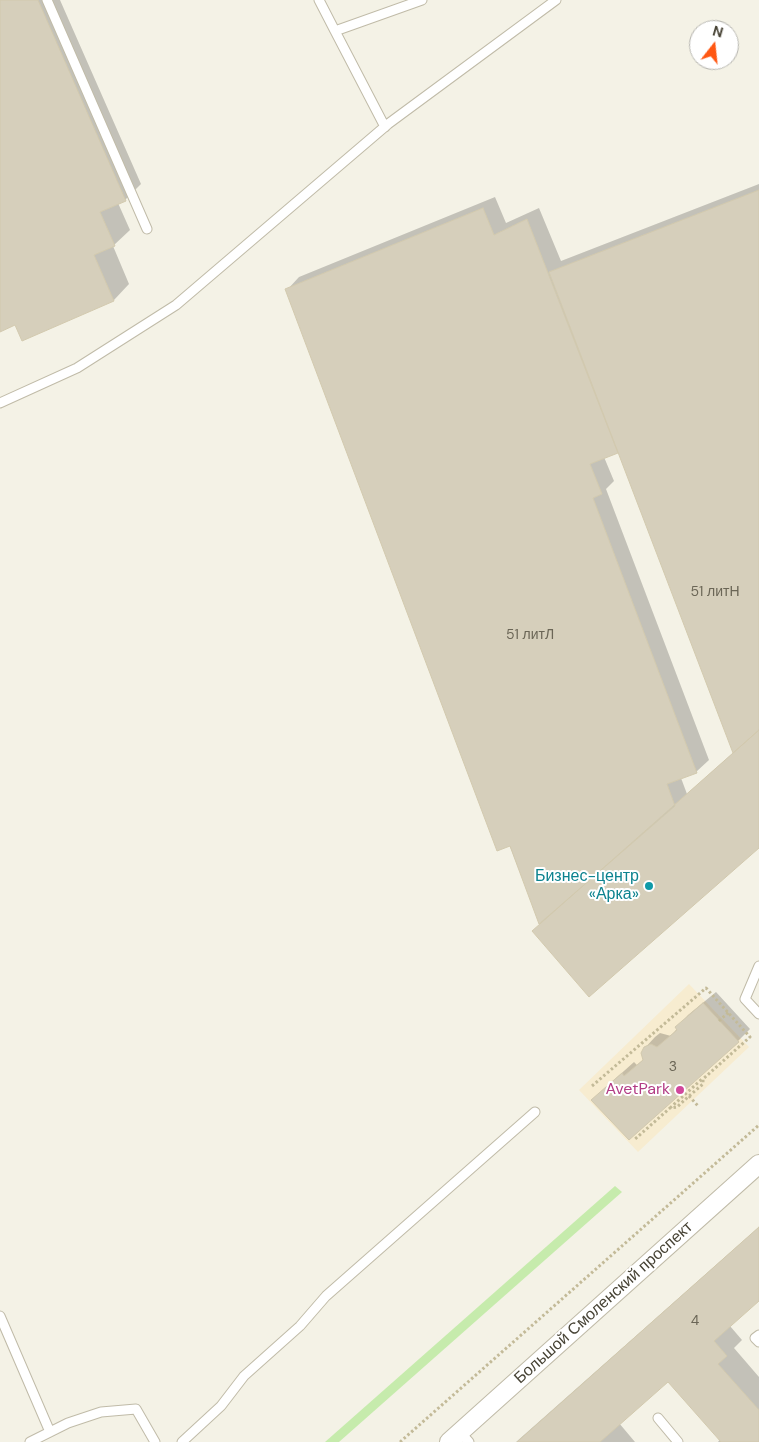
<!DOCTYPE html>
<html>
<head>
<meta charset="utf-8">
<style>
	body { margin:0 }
	#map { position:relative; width:759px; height:1442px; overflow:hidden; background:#f4f2e6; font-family:"DM Sans",sans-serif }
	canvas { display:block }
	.north { position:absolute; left:689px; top:20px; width:50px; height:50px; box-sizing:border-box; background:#fff; border:1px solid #b5b4ae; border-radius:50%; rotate:16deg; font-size:14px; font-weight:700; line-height:20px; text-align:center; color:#474335 }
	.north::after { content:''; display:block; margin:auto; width:18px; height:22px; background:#ff5712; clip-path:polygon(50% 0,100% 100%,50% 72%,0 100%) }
</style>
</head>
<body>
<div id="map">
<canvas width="759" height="1442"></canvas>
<div class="north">N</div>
</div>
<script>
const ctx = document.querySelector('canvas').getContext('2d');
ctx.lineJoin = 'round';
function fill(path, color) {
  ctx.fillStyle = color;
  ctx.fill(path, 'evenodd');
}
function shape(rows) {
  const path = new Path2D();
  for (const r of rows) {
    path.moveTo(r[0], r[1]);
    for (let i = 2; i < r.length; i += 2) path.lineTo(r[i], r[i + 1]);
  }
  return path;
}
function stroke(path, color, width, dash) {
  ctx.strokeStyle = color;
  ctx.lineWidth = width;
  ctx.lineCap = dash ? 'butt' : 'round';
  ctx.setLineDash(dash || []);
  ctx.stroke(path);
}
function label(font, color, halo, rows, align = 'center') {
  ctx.font = font + ' "DM Sans",sans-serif';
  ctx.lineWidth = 4;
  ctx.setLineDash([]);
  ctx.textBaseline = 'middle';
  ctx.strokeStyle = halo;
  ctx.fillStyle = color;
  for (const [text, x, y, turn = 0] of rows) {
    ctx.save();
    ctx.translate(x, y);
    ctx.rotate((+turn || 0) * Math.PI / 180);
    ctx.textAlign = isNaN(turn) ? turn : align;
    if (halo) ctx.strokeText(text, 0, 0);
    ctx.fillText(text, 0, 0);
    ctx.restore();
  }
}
fill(shape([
	[689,984,749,1047,638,1152,579,1090]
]), '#f7ecd0');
fill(shape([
	[615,1186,622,1192,339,1442,325,1442]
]), '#c6ebac');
fill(shape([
	[0,0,60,0,141,184,125,200,118,203,130,230,113,246,129,284,114,300,23,340,16,324,0,330],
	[759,184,759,846,541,924,287,290,299,277,495,197,506,223,539,208,561,261],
	[619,452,734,752,687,794,681,778,696,772,709,760,606,489,614,481,604,457],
	[716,992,750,1029,738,1041,605,1088,634,1062,637,1065,644,1059,643,1050,655,1037,660,1033,671,1036,688,1015],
	[759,1227,759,1299,730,1326,742,1340,734,1348,759,1377,759,1442,718,1442,721,1438,668,1380,619,1423,635,1442,516,1442]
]), '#0003');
const building = shape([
	[0,0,38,0,126,201,100,212,115,246,94,255,114,301,22,341,15,325,0,332,0,0],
	[759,190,759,730,733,753,549,272,759,190],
	[483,208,494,235,527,219,618,453,590,464,602,494,593,498,697,773,667,784,675,806,539,924,510,846,497,851,285,289,483,208],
	[759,730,759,848,589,997,532,931,759,730],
	[703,1003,739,1042,629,1140,591,1100,622,1073,624,1076,643,1060,641,1053,644,1047,651,1044,657,1047,677,1030,675,1027,703,1003],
	[759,1227,759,1301,714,1341,727,1356,718,1364,759,1410,759,1442,721,1442,668,1382,600,1442,517,1442,759,1227]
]);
fill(building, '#d6cfbb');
stroke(building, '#d2c9ae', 1);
const service = shape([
	[47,0,147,229],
	[319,0,335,31,422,0],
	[335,31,385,127],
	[0,403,77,368,176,305,388,124,556,0],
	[759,966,745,999,759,1014],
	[0,1316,50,1432],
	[759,1335,755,1338,759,1342],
	[658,1418,678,1442],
	[460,1432,469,1442],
	[30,1442,68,1423,101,1412,136,1409,155,1442],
	[182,1442,221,1406,244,1376,300,1326,326,1296,535,1112]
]);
const minor = shape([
	[449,1442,759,1164]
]);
stroke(service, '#c0bba8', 11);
stroke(minor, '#c0bba8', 20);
stroke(shape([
	[719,1021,729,1012],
	[592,1086,706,988,750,1037,703,1079,703,1084,689,1096,677,1107,670,1108,634,1140],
	[689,1096,699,1107],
	[670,1108,702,1079],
	[400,1442,759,1125]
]), '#c3ba98', 3, [2.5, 2.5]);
stroke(service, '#fff', 9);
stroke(minor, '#fff', 18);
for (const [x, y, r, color] of [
	[649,886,5,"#0f9aa8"],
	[680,1090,5,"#d1479c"]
]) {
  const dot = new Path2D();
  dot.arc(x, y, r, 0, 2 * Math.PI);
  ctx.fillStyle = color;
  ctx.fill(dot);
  stroke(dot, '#fff', 2);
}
label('14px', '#6b6656', null, [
	["51 литН",715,592],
	["51 литЛ",530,635],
	["3",673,1067],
	["4",695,1321]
]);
label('16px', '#0d838f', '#fff', [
	["Бизнес-центр",639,877],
	["«Арка»",639,895]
], 'right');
label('16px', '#b23c85', '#fff', [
	["AvetPark",670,1090]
], 'right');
label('16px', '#474335', '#fff', [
	["Большой Смоленский проспект",604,1303,-42]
]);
</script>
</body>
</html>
